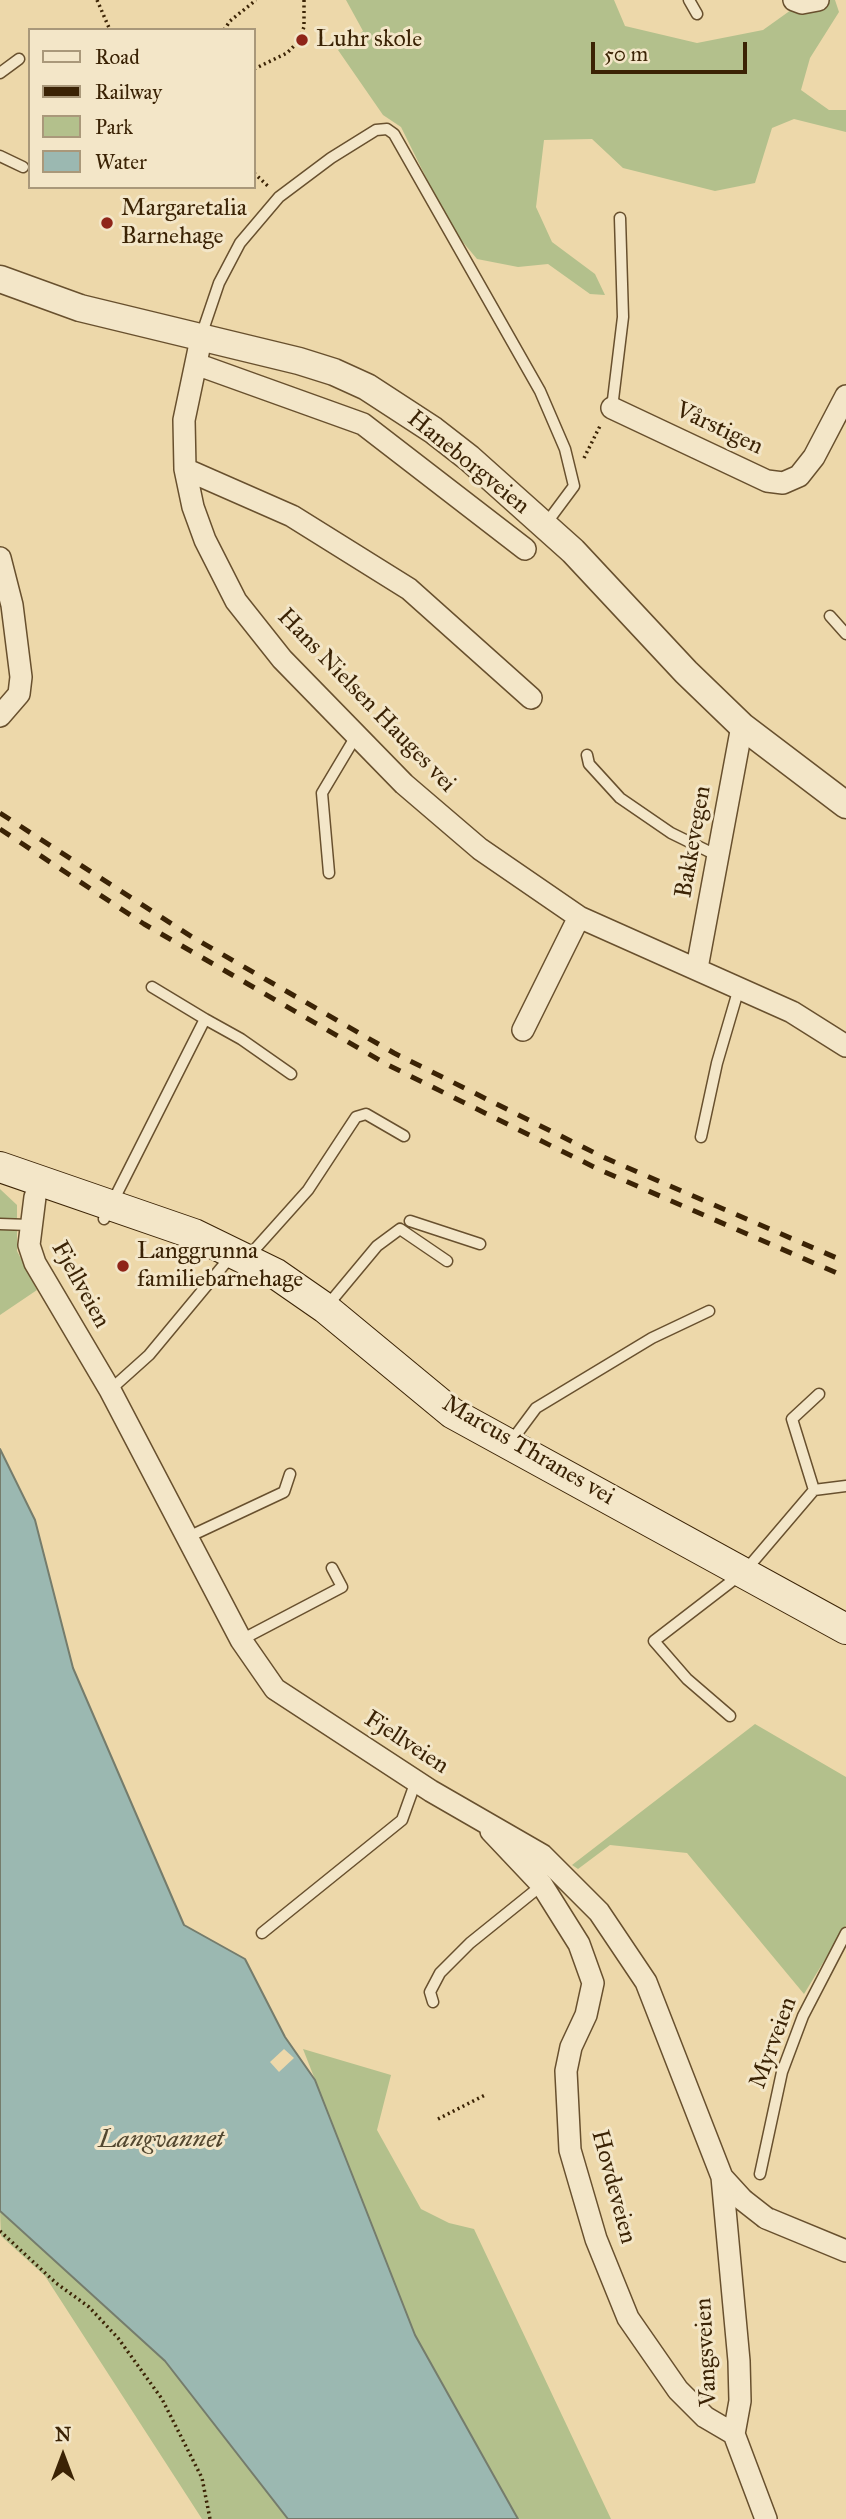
<!DOCTYPE html>
<html>
<head>
<meta charset="utf-8">
<style>
	body { margin:0 }
	#map { position:relative; width:846px; height:2519px; overflow:hidden; background:#edd8aa; font-family:"IM FELL Great Primer",serif }
	canvas { display:block }
	.legend { position:absolute; left:28px; top:28px; width:228px; height:161px; box-sizing:border-box; background:#f3e6c8; border:2px solid #a9987a; margin:0; padding:9px 12px; list-style:none; font-size:21px; color:#3b2305 }
	.legend li { display:flex; align-items:center; gap:14px; height:35px }
	.legend b { width:35px; border:2px solid #a9987a }
	.north { position:absolute; left:28px; top:2421px; width:70px; height:70px; -webkit-text-stroke:5px #f3e6c8; paint-order:stroke; rotate:0deg; font-size:19px; font-weight:700; line-height:28px; text-align:center; color:#3b2305 }
	.north::after { content:''; display:block; margin:auto; width:24px; height:32px; background:#3b2305; clip-path:polygon(50% 0,100% 100%,50% 72%,0 100%) }
	.scale { position:absolute; left:591px; top:42px; width:156px; height:32px; box-sizing:border-box; border:4px solid #3b2305; border-top:0; padding-left:9px; font-size:21px; line-height:24px; white-space:nowrap; color:#3b2305; -webkit-text-stroke:5px #f3e6c8; paint-order:stroke }
</style>
</head>
<body>
<div id="map">
<canvas width="846" height="2519"></canvas>
<ul class="legend">
<li><b style="height:9px;background:#f3e6c8"></b>Road</li>
<li><b style="height:9px;background:#3b2305"></b>Railway</li>
<li><b style="height:19px;background:#b3c08c"></b>Park</li>
<li><b style="height:19px;background:#9bb8b1"></b>Water</li>
</ul>
<div class="north">N</div>
<div class="scale">50 m</div>
</div>
<script>
const ctx = document.querySelector('canvas').getContext('2d');
ctx.lineJoin = 'round';
function fill(path, color) {
  ctx.fillStyle = color;
  ctx.fill(path, 'evenodd');
}
function shape(rows) {
  const path = new Path2D();
  for (const r of rows) {
    path.moveTo(r[0], r[1]);
    for (let i = 2; i < r.length; i += 2) path.lineTo(r[i], r[i + 1]);
  }
  return path;
}
function stroke(path, color, width, dash) {
  ctx.strokeStyle = color;
  ctx.lineWidth = width;
  ctx.lineCap = dash ? 'butt' : 'round';
  ctx.setLineDash(dash || []);
  ctx.stroke(path);
}
function label(font, color, halo, rows, align = 'center') {
  ctx.font = font + ' "IM FELL Great Primer",serif';
  ctx.lineWidth = 6;
  ctx.setLineDash([]);
  ctx.textBaseline = 'middle';
  ctx.strokeStyle = halo;
  ctx.fillStyle = color;
  for (const [text, x, y, turn = 0] of rows) {
    ctx.save();
    ctx.translate(x, y);
    ctx.rotate((+turn || 0) * Math.PI / 180);
    ctx.textAlign = isNaN(turn) ? turn : align;
    if (halo) ctx.strokeText(text, 0, 0);
    ctx.fillText(text, 0, 0);
    ctx.restore();
  }
}
fill(shape([
	[346,0,614,0,625,26,697,43,763,30,805,0,835,0,839,12,810,58,801,90,829,110,846,110,846,132,794,119,772,128,755,183,715,191,623,168,592,139,544,140,536,207,552,242,595,274,605,295,590,294,548,264,518,267,477,259,451,228,401,127,383,115,338,50,363,31],
	[0,1189,17,1205,17,1251,37,1290,0,1315],
	[755,1724,846,1777,846,1925,804,1994,687,1853,610,1845,578,1869,572,1865],
	[303,2049,391,2075,377,2130,421,2209,449,2223,474,2229,611,2519,518,2519,415,2335],
	[0,2211,165,2361,288,2519,202,2519,45,2276,1,2236]
]), '#b3c08c');
const water = shape([
	[0,1449,35,1520,73,1668,184,1925,245,1959,285,2037,315,2080,415,2335,518,2519,288,2519,165,2361,0,2211,0,1449]
]);
fill(water, '#9bb8b1');
stroke(water, '#757c6c', 2);
fill(shape([
	[284,2049,294,2058,279,2072,270,2062]
]), '#edd8aa');
const service = shape([
	[689,0,697,14],
	[0,73,19,59],
	[0,156,23,167],
	[201,336,219,283,240,243,279,197,331,158,376,130,387,129,394,134,540,391,565,449,574,486,545,525],
	[612,408,623,317,620,218],
	[830,616,846,634],
	[587,755,589,764,620,798,671,833,718,856],
	[329,873,322,793,356,736],
	[152,987,205,1019],
	[701,1137,717,1063,739,988],
	[104,1219,205,1019,241,1039,291,1074],
	[410,1221,480,1244],
	[0,1224,29,1225],
	[248,1257,308,1190,356,1117,366,1114,404,1136],
	[327,1306,377,1246,400,1229,447,1261],
	[110,1390,149,1355,232,1255],
	[510,1443,536,1408,652,1338,709,1311],
	[814,1490,846,1486],
	[186,1538,284,1492,290,1474],
	[241,1640,342,1587,332,1568],
	[730,1716,687,1679,654,1641,745,1571,814,1490,792,1419,819,1394],
	[262,1933,402,1820,416,1781],
	[433,2002,430,1992,440,1973,470,1943,542,1885],
	[760,2174,782,2072,803,2016,846,1933]
]);
const minor = shape([
	[794,0,802,3,818,0],
	[201,339,184,420,185,469,193,507,205,540,236,601,282,659,404,784,480,849,579,917,792,1012,846,1046],
	[196,364,363,424,525,549],
	[612,408,767,481,783,483,799,476,814,457,846,396],
	[185,469,292,516,409,589,531,698],
	[0,558,12,605,21,677,19,694,0,716],
	[697,968,742,726],
	[523,1030,579,917],
	[35,1197,29,1245,35,1263,110,1390,241,1640,275,1689,431,1791,542,1855,599,1912,646,1982,722,2177,743,2200],
	[491,1831,542,1885,579,1944,593,1983,586,2015,571,2047,566,2071,570,2150,596,2239,628,2318,678,2390,705,2417,734,2434],
	[722,2177,739,2361,740,2401,734,2434,766,2519],
	[766,2218,846,2251]
]);
const tertiary = shape([
	[0,279,80,308,299,361,334,372,367,387,433,430,469,458,573,551,686,672,742,726,846,805]
]);
const secondary = shape([
	[0,1167,194,1234,276,1274,325,1308,452,1413,846,1629]
]);
stroke(service, '#68502e', 13);
stroke(minor, '#68502e', 24);
stroke(tertiary, '#68502e', 29);
stroke(secondary, '#3b2305', 32);
stroke(shape([
	[97,0,110,30],
	[224,30,230,21,256,0],
	[254,69,287,53,298,42,304,27,304,0],
	[254,173,270,188],
	[584,458,601,424],
	[438,2119,487,2094],
	[0,2231,56,2283,89,2307,118,2338,162,2399,202,2478,210,2519]
]), '#3b2305', 3.5, [2, 3.5]);
stroke(service, '#f3e6c8', 10);
stroke(minor, '#f3e6c8', 21);
stroke(tertiary, '#f3e6c8', 26);
stroke(secondary, '#f3e6c8', 30);
stroke(shape([
	[0,813,192,937,394,1053,603,1157,846,1262],
	[0,829,144,924,388,1065,598,1169,846,1277]
]), '#3b2305', 5, [12, 12]);
const minorBridge = shape([
	[743,2200,766,2218]
]);
stroke(minorBridge, '#68502e', 24, []);
stroke(minorBridge, '#f3e6c8', 21);
for (const [x, y, r, color] of [
	[302,40,7,"#8f2418"],
	[107,223,7,"#8f2418"],
	[123,1266,7,"#8f2418"]
]) {
  const dot = new Path2D();
  dot.arc(x, y, r, 0, 2 * Math.PI);
  ctx.fillStyle = color;
  ctx.fill(dot);
  stroke(dot, '#f3e6c8', 2.5);
}
label('24px', '#3b2305', '#f3e6c8', [
	["Luhr skole",316,40],
	["Margaretalia",121,209],
	["Barnehage",121,237],
	["Langgrunna",137,1252],
	["familiebarnehage",137,1280]
], 'left');
label('24px', '#3b2305', '#f3e6c8', [
	["Vårstigen",719,429,25],
	["Haneborgveien",468,463,39],
	["Hans Nielsen Hauges vei",366,701,46],
	["Bakkevegen",694,842,-80],
	["Fjellveien",80,1285,61],
	["Marcus Thranes vei",528,1451,30],
	["Fjellveien",406,1743,33],
	["Myrveien",774,2043,-70],
	["Hovdeveien",613,2187,75],
	["Vangsveien",707,2352,-93]
]);
label('italic 26px', '#534830', '#f3e6c8', [
	["Langvannet",161,2141]
]);
</script>
</body>
</html>
